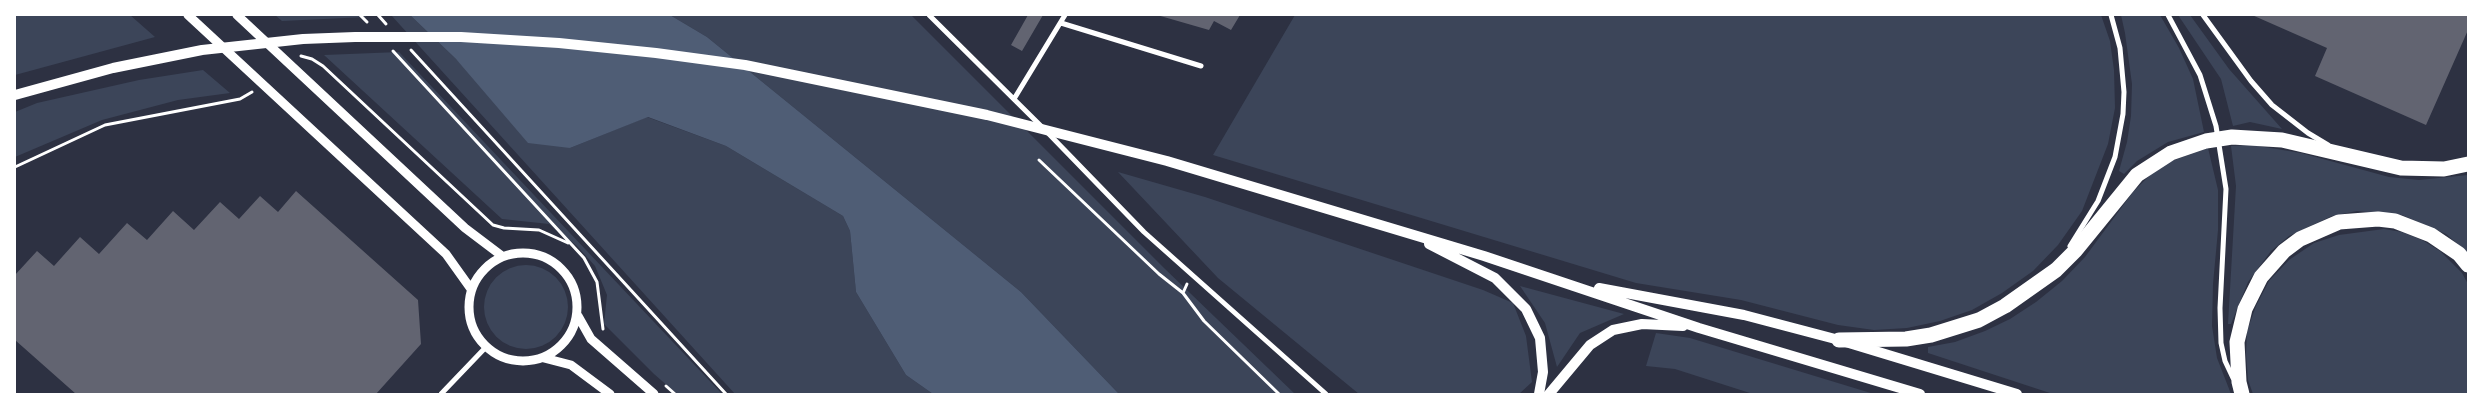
<!DOCTYPE html>
<html>
<head>
<meta charset="utf-8">
<style>
	body { margin:0 }
	#map { position:relative; width:2483px; height:409px; overflow:hidden; background:#2d3142; font-family:"Work Sans",sans-serif }
	canvas { display:block }
	.frame { position:absolute; inset:0; border:16px solid #fff; pointer-events:none }
</style>
</head>
<body>
<div id="map">
<canvas width="2483" height="409"></canvas>
<div class="frame"></div>
</div>
<script>
const ctx = document.querySelector('canvas').getContext('2d');
ctx.lineJoin = 'round';
function fill(path, color) {
  ctx.fillStyle = color;
  ctx.fill(path, 'evenodd');
}
function shape(rows) {
  const path = new Path2D();
  for (const r of rows) {
    if (r.length === 3) {
      path.moveTo(r[0] + r[2], r[1]);
      path.arc(r[0], r[1], r[2], 0, 2 * Math.PI);
      continue;
    }
    path.moveTo(r[0], r[1]);
    for (let i = 2; i < r.length; i += 2) path.lineTo(r[i], r[i + 1]);
  }
  return path;
}
function stroke(path, color, width, dash) {
  ctx.strokeStyle = color;
  ctx.lineWidth = width;
  ctx.lineCap = dash ? 'butt' : 'round';
  ctx.setLineDash(dash || []);
  ctx.stroke(path);
}
fill(shape([
	[15,15,130,15,155,37,15,75],
	[275,15,365,15,366,17,282,21],
	[391,15,410,15,456,59,570,148,647,117,726,146,843,216,850,231,856,292,906,375,933,394,735,394],
	[670,15,911,15,1164,268,1295,394,1119,394,1021,292,707,37],
	[1295,15,2101,15,2110,41,2114,70,2115,108,2108,144,2082,211,2058,245,2033,271,2002,293,1972,310,1940,321,1907,328,1874,330,1838,325,1741,300,1636,283,1213,155],
	[2121,15,2160,15,2179,48,2193,79,2204,132,2168,142,2137,161,2124,174,2119,171,2127,142,2131,116,2132,84,2125,33],
	[2178,15,2190,15,2229,69,2282,129,2250,122,2233,126,2221,79],
	[399,52,722,394,677,394,654,374,604,324,607,295,595,266,577,246,549,224,502,219,324,55],
	[203,70,230,93,178,100,102,120,15,157,15,112,37,103,139,80],
	[2252,145,2301,153,2389,177,2419,180,2468,175,2468,253,2446,234,2402,215,2357,211,2332,216,2289,236,2271,251,2248,282,2231,324,2228,324,2236,186,2231,146],
	[2208,148,2218,190,2218,230,2213,284,2212,326,2217,358,2231,394,2053,394,1928,353,1928,347,1955,342,1985,331,2010,319,2036,302,2062,281,2085,257,2133,192,2151,174,2166,163],
	[1118,172,1205,197,1483,290,1513,303,1526,336,1532,382,1519,394,1359,394,1218,278],
	[2384,229,2402,232,2422,240,2440,251,2462,273,2468,284,2468,394,2253,394,2248,380,2246,353,2247,331,2256,306,2269,281,2289,260,2314,243,2339,235],
	[526,307,42],
	[1520,286,1624,314,1580,333,1557,367,1545,323],
	[1656,333,1690,338,1874,394,1753,394,1675,369,1646,366]
]), '#3c4559');
fill(shape([
	[410,15,670,15,707,37,1021,292,1119,394,933,394,906,375,856,292,850,231,843,216,726,146,648,117,570,148,528,143,456,59]
]), '#4f5d75');
fill(shape([
	[1028,15,1043,15,1022,51,1011,45],
	[1157,15,1240,15,1231,30,1214,21,1209,30],
	[2252,15,2468,15,2468,30,2426,125,2315,76,2327,48],
	[296,191,418,300,421,344,376,394,76,394,15,340,15,275,37,251,54,266,80,237,99,254,127,223,147,240,173,211,194,230,220,202,239,219,260,196,278,212]
]), '#626471');
stroke(shape([
	[360,15,367,22],
	[378,15,386,24],
	[411,50,726,394],
	[393,51,584,258,597,282,603,329],
	[301,56,312,59,323,66,493,225,504,228,539,230,568,243],
	[1039,160,1159,274,1183,293],
	[15,167,105,125,240,99,252,92],
	[1187,284,1183,293,1204,321,1279,394],
	[666,386,675,394]
]), '#fff', 3);
stroke(shape([
	[929,15,1042,127],
	[2168,15,2200,75,2216,126,2226,189,2220,308,2221,343,2225,361,2233,378],
	[2203,15,2251,81,2272,105,2308,133,2328,145],
	[1061,23,1201,66],
	[1014,99,1065,15],
	[1048,133,1144,232,1326,394],
	[2070,246,2098,201,2115,157,2123,114,2124,92,2120,48,2111,15],
	[441,394,486,347]
]), '#fff', 5);
stroke(shape([
	[188,15,446,254,471,289],
	[237,15,465,228,502,256],
	[523,307,54],
	[578,316,591,339,654,394],
	[544,358,571,365,610,394]
]), '#fff', 9);
stroke(shape([
	[15,95,113,68,202,50,303,39,355,37,461,37,559,43,656,53,745,65,987,115,1167,161,1484,256,1699,328,1920,394],
	[1429,244,1495,278,1526,309,1540,338,1543,372,1539,394],
	[1599,288,1744,315,1839,340,2017,394],
	[1549,394,1590,345,1613,330,1642,324,1683,326]
]), '#fff', 10);
stroke(shape([
	[1839,340,1906,339,1931,335,1979,320,2005,306,2056,270,2075,251,2137,175,2171,153,2206,141,2232,137,2282,140,2401,168,2444,169,2468,164],
	[2242,394,2239,382,2237,342,2245,309,2261,277,2284,251,2300,239,2339,222,2378,219,2395,221,2431,235,2459,254,2468,265]
]), '#fff', 15);
</script>
</body>
</html>
